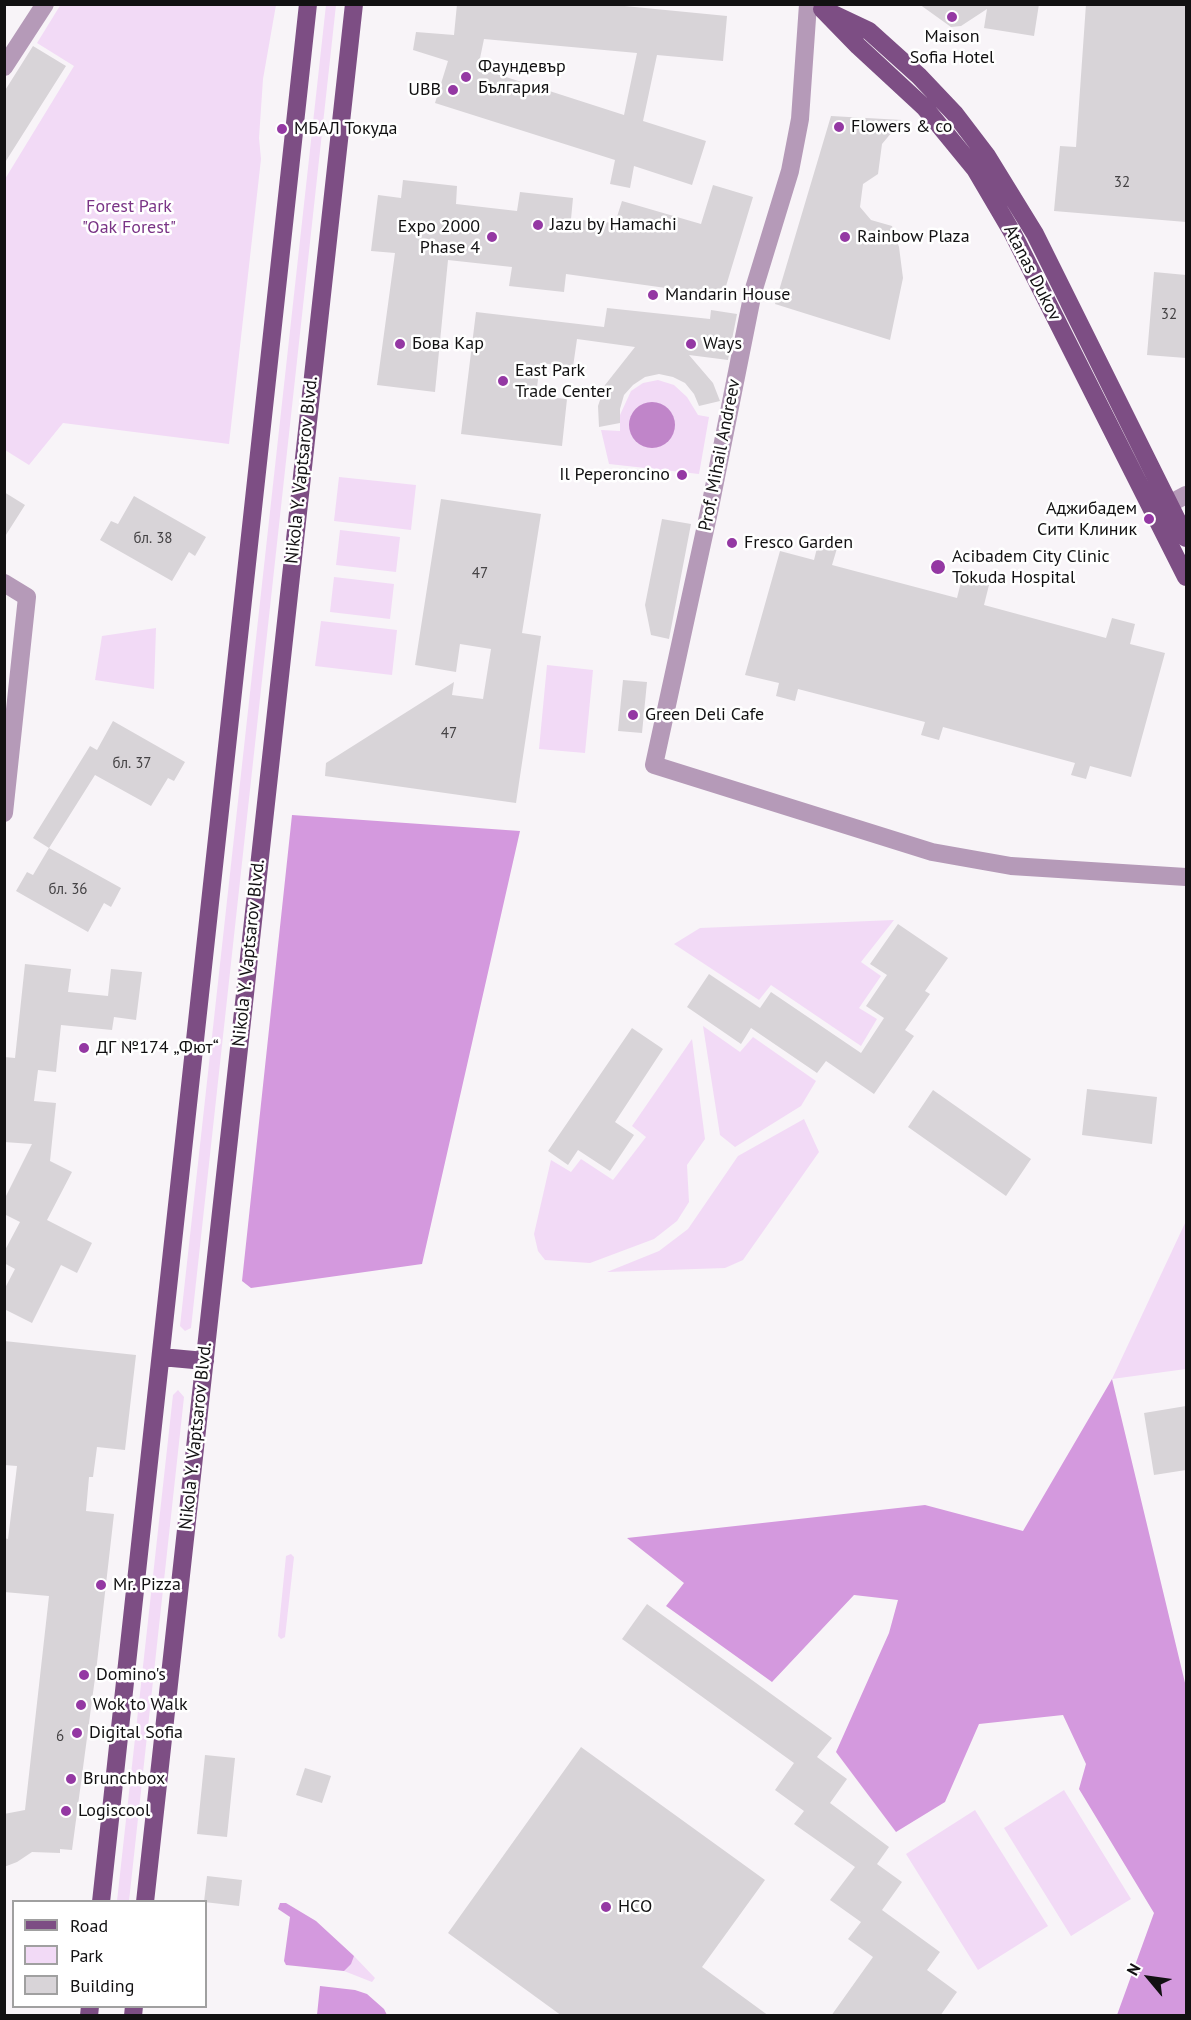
<!DOCTYPE html>
<html>
<head>
<meta charset="utf-8">
<style>
	body { margin:0 }
	#map { position:relative; width:1191px; height:2020px; overflow:hidden; background:#f8f4f8; font-family:"PT Sans",sans-serif }
	canvas { display:block }
	.frame { position:absolute; inset:0; border:6px solid #121112; pointer-events:none }
	.legend { position:absolute; left:12px; top:1900px; width:195px; height:108px; box-sizing:border-box; background:#fff; border:2px solid #a0a0a0; margin:0; padding:8px 10px; list-style:none; font-size:18px; color:#121112 }
	.legend li { display:flex; align-items:center; gap:12px; height:30px }
	.legend b { width:30px; border:2px solid #a0a0a0 }
	.north { position:absolute; left:1119px; top:1948px; width:60px; height:60px; -webkit-text-stroke:4px #fff; paint-order:stroke; rotate:299deg; font-size:16px; font-weight:700; line-height:24px; text-align:center; color:#121112 }
	.north::after { content:''; display:block; margin:auto; width:21px; height:27px; background:#121112; clip-path:polygon(50% 0,100% 100%,50% 72%,0 100%) }
</style>
</head>
<body>
<div id="map">
<canvas width="1191" height="2020"></canvas>
<div class="frame"></div>
<ul class="legend">
<li><b style="height:8px;background:#7d4e84"></b>Road</li>
<li><b style="height:16px;background:#f2daf6"></b>Park</li>
<li><b style="height:16px;background:#d8d4d8"></b>Building</li>
</ul>
<div class="north">N</div>
</div>
<script>
const ctx = document.querySelector('canvas').getContext('2d');
ctx.lineJoin = 'round';
function fill(path, color) {
  ctx.fillStyle = color;
  ctx.fill(path, 'evenodd');
}
function shape(rows) {
  const path = new Path2D();
  for (const r of rows) {
    if (r.length === 3) {
      path.moveTo(r[0] + r[2], r[1]);
      path.arc(r[0], r[1], r[2], 0, 2 * Math.PI);
      continue;
    }
    path.moveTo(r[0], r[1]);
    for (let i = 2; i < r.length; i += 2) path.lineTo(r[i], r[i + 1]);
  }
  return path;
}
function stroke(path, color, width, dash) {
  ctx.strokeStyle = color;
  ctx.lineWidth = width;
  ctx.lineCap = dash ? 'butt' : 'round';
  ctx.setLineDash(dash || []);
  ctx.stroke(path);
}
function label(font, color, halo, rows, align = 'center') {
  ctx.font = font + ' "PT Sans",sans-serif';
  ctx.lineWidth = 5;
  ctx.setLineDash([]);
  ctx.textBaseline = 'middle';
  ctx.strokeStyle = halo;
  ctx.fillStyle = color;
  for (const [text, x, y, turn = 0] of rows) {
    ctx.save();
    ctx.translate(x, y);
    ctx.rotate((+turn || 0) * Math.PI / 180);
    ctx.textAlign = isNaN(turn) ? turn : align;
    if (halo) ctx.strokeText(text, 0, 0);
    ctx.fillText(text, 0, 0);
    ctx.restore();
  }
}
fill(shape([
	[61,4,276,5,263,79,259,138,261,159,229,444,63,423,29,465,5,450,5,179,74,66,37,43],
	[326,5,336,5,191,1328,185,1331,180,1326],
	[658,380,674,385,687,397,698,415,709,417,699,474,609,464,601,430,620,431,620,415,631,391,643,383],
	[339,477,416,485,411,530,334,521],
	[340,530,400,537,396,572,336,565],
	[334,577,394,584,390,619,330,612],
	[321,621,397,630,392,675,315,666],
	[156,628,154,689,95,680,102,636],
	[547,665,593,670,585,753,539,749],
	[894,920,861,962,881,976,859,1008,877,1019,861,1046,771,985,759,1000,674,944,700,928],
	[703,1026,740,1052,753,1037,816,1081,801,1106,735,1147,720,1135],
	[692,1039,705,1139,687,1165,689,1202,677,1221,654,1239,590,1263,545,1260,538,1251,534,1234,551,1160,571,1172,581,1159,613,1180,646,1137,632,1126],
	[804,1119,819,1152,743,1260,725,1268,607,1272,659,1251,688,1229,738,1156],
	[1186,1221,1186,1369,1112,1379],
	[178,1390,184,1397,129,1901,117,1901,173,1395],
	[291,1554,294,1557,285,1637,281,1639,278,1636,286,1556],
	[1064,1790,1131,1899,1071,1936,1004,1828],
	[975,1810,1048,1926,978,1970,906,1854],
	[354,1956,375,1978,372,1982,344,1971]
]), '#f2daf6');
fill(shape([
	[292,815,520,831,422,1264,251,1288,242,1281],
	[1112,1379,1186,1687,1186,2015,1117,2015,1154,1913,1079,1789,1086,1764,1063,1715,979,1724,945,1802,896,1832,836,1752,889,1633,898,1600,854,1595,772,1682,666,1606,684,1583,627,1538,925,1505,1023,1531],
	[280,1903,286,1903,316,1921,354,1956,351,1964,344,1971,286,1965,284,1961,290,1917,278,1909],
	[320,1986,355,1990,367,1994,384,2009,387,2015,317,2015]
]), '#d499de');
fill(shape([
	[652,425,23]
]), '#c085c9');
fill(shape([
	[457,4,604,4,727,16,723,61,657,55,643,121,706,141,692,185,634,166,630,188,610,184,615,160,435,103,448,61,413,50,416,32,454,35],
	[484,39,637,53,624,115,478,68],
	[919,4,1039,4,1034,36,984,28,987,9,961,26,951,27],
	[1086,4,1186,4,1186,222,1054,211,1060,146,1076,147],
	[33,46,66,66,4,164,4,92],
	[831,116,902,120,882,144,878,174,863,184,860,207,871,220,892,226,899,247,903,278,890,340,775,304],
	[403,180,457,186,456,204,517,211,520,192,573,198,571,219,615,223,622,201,701,224,713,185,753,197,723,296,566,274,564,292,509,286,512,267,448,260,435,392,377,385,395,253,371,251,378,195,401,198],
	[1154,272,1186,275,1186,358,1147,355],
	[607,308,710,319,711,310,737,314,728,360,689,355,713,383,720,401,699,406,694,394,685,383,673,377,659,374,645,377,633,385,624,395,620,409,620,423,599,427,598,406,605,385,635,347,577,339,573,367,540,363,536,396,567,399,562,446,461,434,476,312,604,327],
	[4,492,25,505,4,538],
	[134,496,206,537,195,556,189,552,172,581,100,540,111,521,118,524],
	[441,499,541,514,522,633,541,636,516,803,325,776,326,763,454,682,452,695,483,699,491,649,460,644,456,672,415,665],
	[662,519,691,524,669,639,651,635,645,605],
	[819,540,838,545,832,565,957,598,962,578,989,585,984,605,1106,638,1112,618,1135,624,1130,644,1165,653,1131,777,1090,766,1086,779,1071,775,1075,763,943,727,939,740,921,735,925,722,798,689,795,701,776,696,779,683,745,675,780,551,814,560],
	[623,680,647,682,642,733,618,731],
	[113,721,185,762,174,781,168,778,151,806,95,775,49,848,33,838,90,746,97,750],
	[49,848,121,888,111,907,104,903,88,932,16,891,27,872,33,875],
	[898,924,948,958,925,991,930,994,905,1030,914,1036,874,1094,826,1061,817,1073,751,1028,741,1044,687,1007,709,974,760,1008,771,992,861,1053,884,1018,866,1006,887,975,870,964],
	[25,964,71,969,68,992,108,996,111,969,142,972,136,1020,114,1017,112,1030,61,1025,56,1072,38,1070,34,1101,56,1103,50,1161,72,1172,47,1220,92,1243,77,1273,61,1265,32,1323,4,1309,4,1290,15,1269,4,1263,4,1252,20,1222,4,1214,4,1200,32,1144,4,1142,4,1057,15,1058],
	[632,1028,663,1049,615,1122,634,1135,610,1171,578,1150,568,1165,548,1151],
	[1087,1089,1157,1097,1152,1144,1082,1135],
	[933,1090,1031,1159,1006,1196,908,1127],
	[4,1341,136,1355,125,1450,97,1447,93,1477,89,1477,86,1511,114,1514,97,1663,72,1850,60,1849,60,1853,32,1852,17,1862,4,1867,4,1814,25,1810,49,1596,4,1592,4,1538,8,1539,17,1466,4,1465],
	[1186,1406,1186,1470,1154,1475,1144,1413],
	[647,1604,832,1738,817,1757,847,1779,830,1803,889,1847,877,1864,902,1882,882,1910,940,1952,927,1970,957,1992,940,2016,831,2016,873,1957,848,1939,861,1922,830,1900,855,1867,794,1824,804,1811,775,1790,794,1763,622,1639],
	[581,1747,765,1880,702,1967,769,2016,562,2016,448,1933],
	[205,1755,235,1758,227,1837,197,1834],
	[305,1768,331,1776,322,1803,296,1795],
	[207,1876,242,1880,239,1906,204,1902]
]), '#d8d4d8');
stroke(shape([
	[808,4,800,119,790,171,753,292,710,507,654,765,932,852,1011,866,1186,877],
	[4,67,45,4],
	[1169,504,1186,495],
	[4,583,27,597,4,813]
]), '#b59ab8', 18);
stroke(shape([
	[822,9,858,46,925,108,975,169,1012,232,1186,577],
	[833,14,869,31,919,76,955,114,987,156,1035,234,1186,538],
	[161,1357,205,1361],
	[101,1902,308,4],
	[145,1902,354,4],
	[89,2016,90,2006],
	[133,2016,134,2006]
]), '#7d4e84', 18);
for (const [x, y, r, color] of [
	[952,17,6,"#9438a3"],
	[466,77,6,"#9438a3"],
	[453,90,6,"#9438a3"],
	[839,127,6,"#9438a3"],
	[282,129,6,"#9438a3"],
	[538,225,6,"#9438a3"],
	[492,237,6,"#9438a3"],
	[845,237,6,"#9438a3"],
	[653,295,6,"#9438a3"],
	[400,344,6,"#9438a3"],
	[691,344,6,"#9438a3"],
	[503,381,6,"#9438a3"],
	[682,475,6,"#9438a3"],
	[1149,519,6,"#9438a3"],
	[732,543,6,"#9438a3"],
	[938,567,8,"#9438a3"],
	[633,715,6,"#9438a3"],
	[84,1048,6,"#9438a3"],
	[101,1585,6,"#9438a3"],
	[84,1675,6,"#9438a3"],
	[81,1705,6,"#9438a3"],
	[77,1733,6,"#9438a3"],
	[71,1779,6,"#9438a3"],
	[66,1811,6,"#9438a3"],
	[606,1907,6,"#9438a3"]
]) {
  const dot = new Path2D();
  dot.arc(x, y, r, 0, 2 * Math.PI);
  ctx.fillStyle = color;
  ctx.fill(dot);
  stroke(dot, '#fff', 2);
}
label('15px', '#444244', null, [
	["32",1122,183],
	["32",1169,315],
	["бл. 38",153,539],
	["47",480,574],
	["47",449,734],
	["бл. 37",132,764],
	["бл. 36",68,890],
	["6",60,1737]
]);
label('18px', '#121112', '#fff', [
	["Maison",952,37,"center"],
	["Sofia Hotel",952,58,"center"],
	["Фаундевър",478,67],
	["България",478,88],
	["UBB",441,90,"right"],
	["Flowers & co",851,127],
	["МБАЛ Токуда",294,129],
	["Jazu by Hamachi",550,225],
	["Expo 2000",480,227,"right"],
	["Phase 4",480,248,"right"],
	["Rainbow Plaza",857,237],
	["Mandarin House",665,295],
	["Бова Кар",412,344],
	["Ways",703,344],
	["East Park",515,371],
	["Trade Center",515,392],
	["Il Peperoncino",670,475,"right"],
	["Аджибадем",1137,509,"right"],
	["Сити Клиник",1137,530,"right"],
	["Fresco Garden",744,543],
	["Acibadem City Clinic",952,557],
	["Tokuda Hospital",952,578],
	["Green Deli Cafe",645,715],
	["ДГ №174 „Фют“",96,1048],
	["Mr. Pizza",113,1585],
	["Domino's",96,1675],
	["Wok to Walk",93,1705],
	["Digital Sofia",89,1733],
	["Brunchbox",83,1779],
	["Logiscool",78,1811],
	["НСО",618,1907]
], 'left');
label('18px', '#7a3486', '#fff', [
	["Forest Park",129,207],
	["\"Oak Forest\"",129,228]
]);
label('18px', '#121112', '#fff', [
	["Atanas Dukov",1032,273,63],
	["Prof. Mihail Andreev",720,455,-79],
	["Nikola Y. Vaptsarov Blvd.",302,470,-84],
	["Nikola Y. Vaptsarov Blvd.",249,953,-84],
	["Nikola Y. Vaptsarov Blvd.",196,1436,-84]
]);
</script>
</body>
</html>
